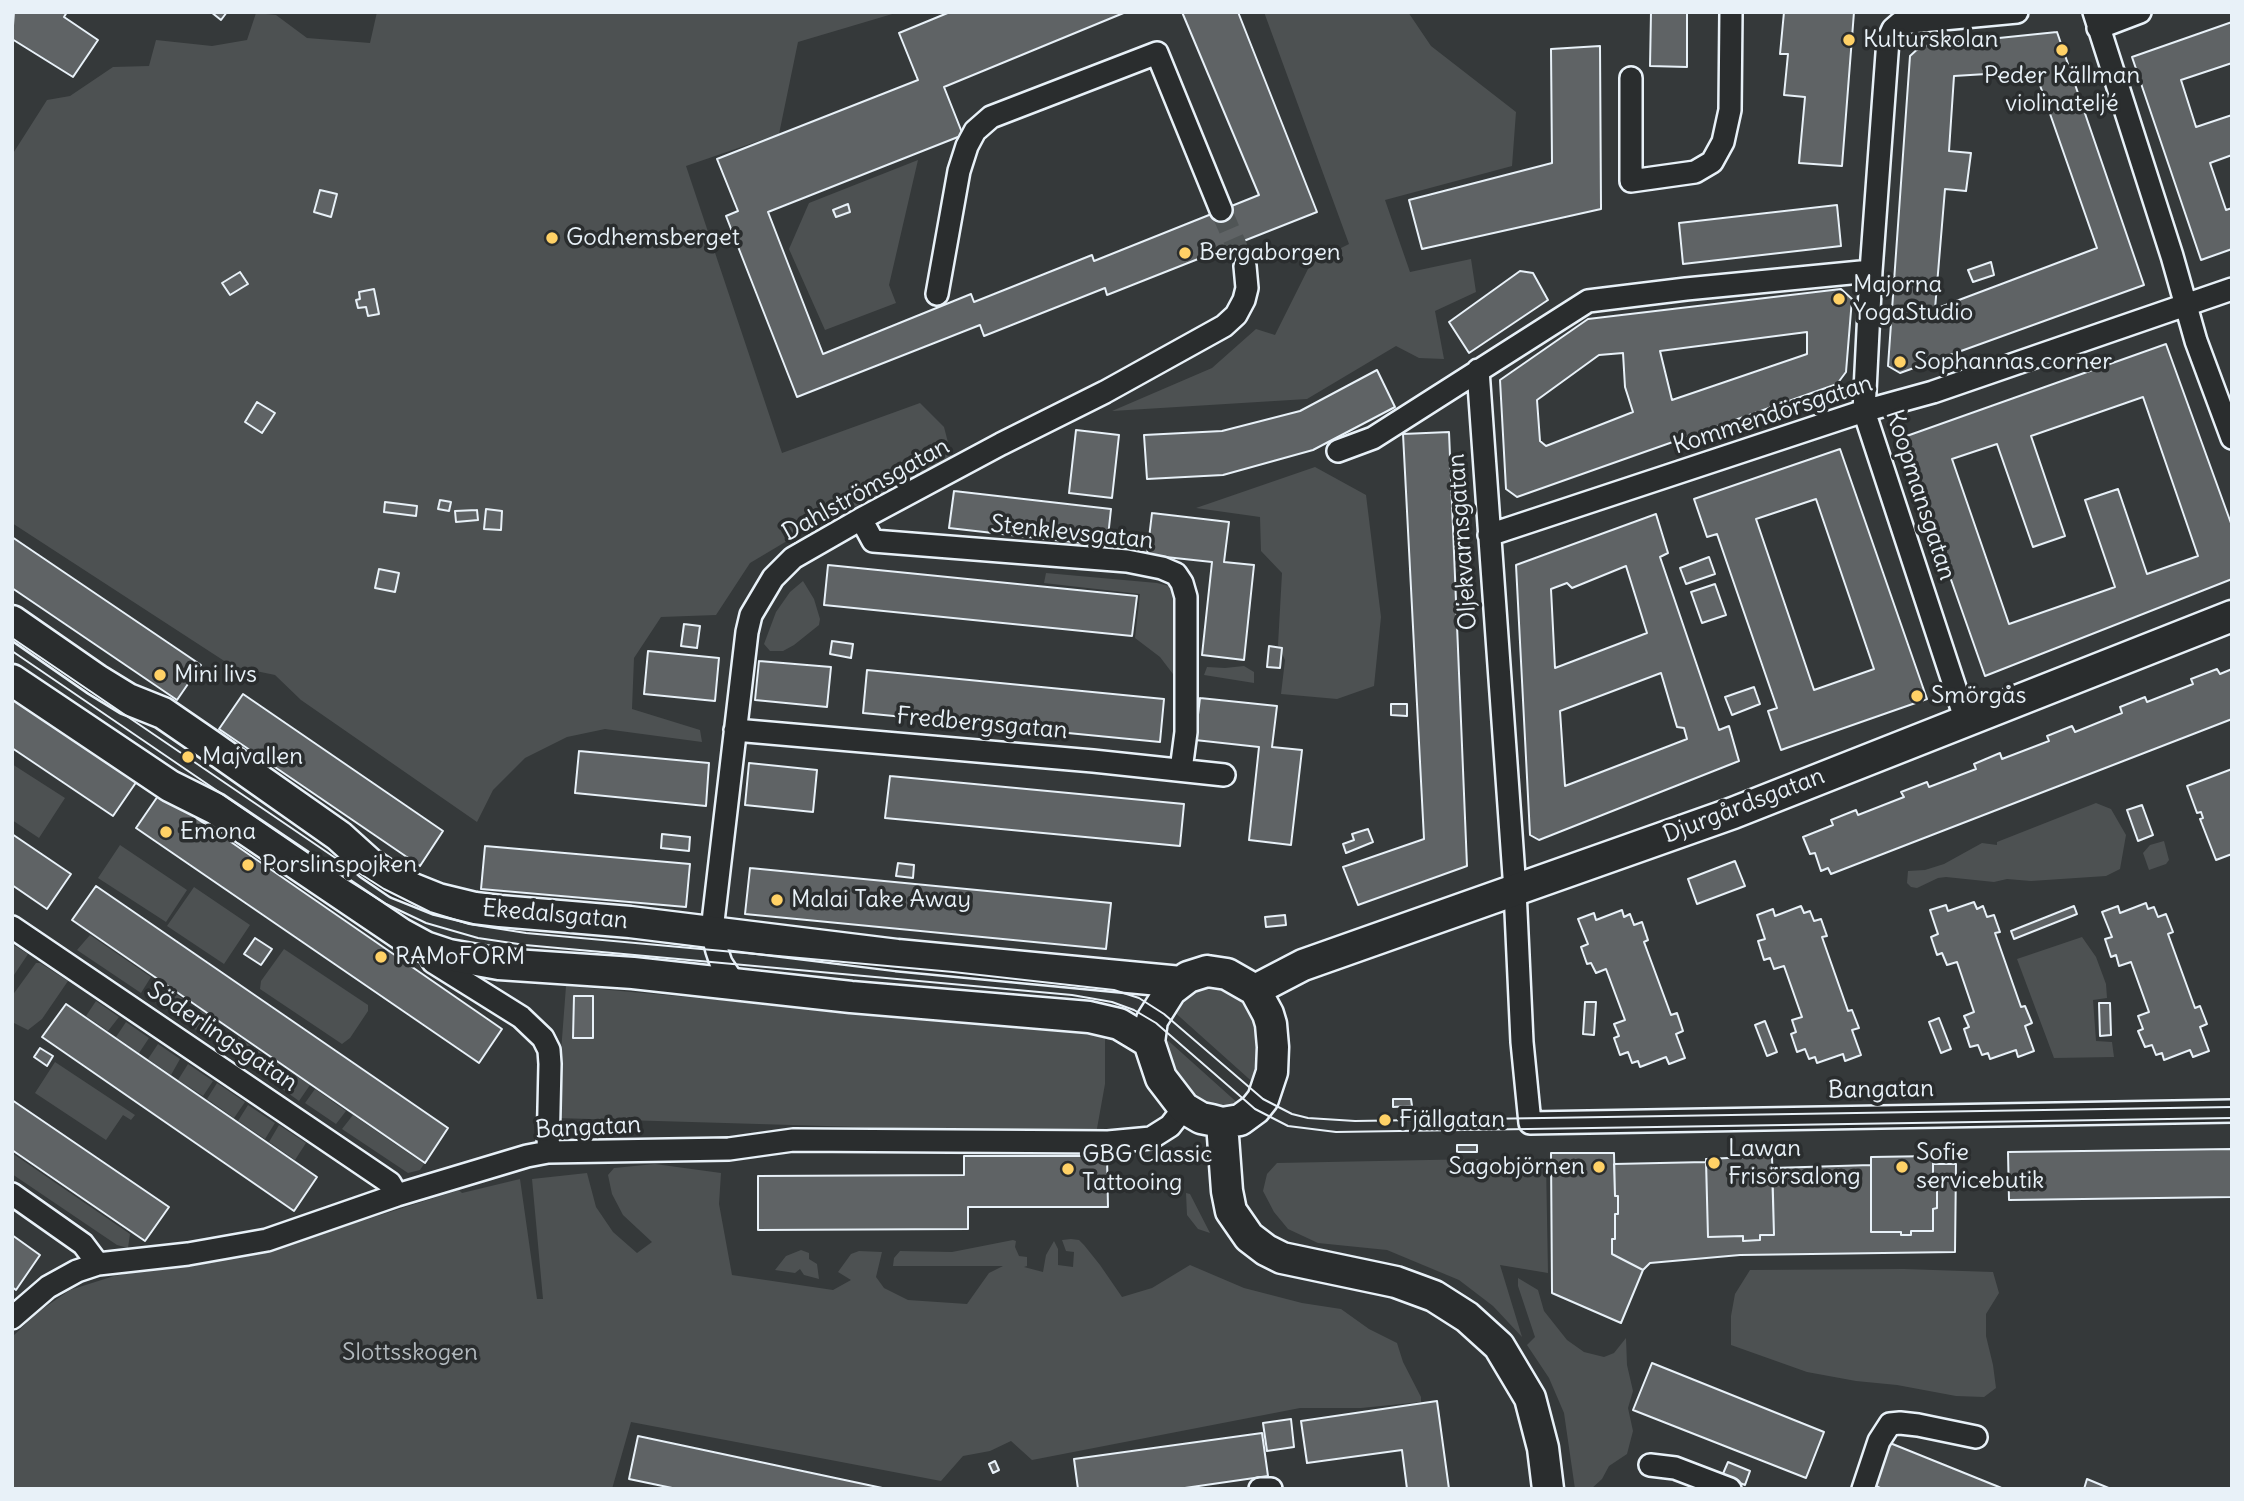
<!DOCTYPE html>
<html>
<head>
<meta charset="utf-8">
<style>
	body { margin:0 }
	#map { position:relative; width:2244px; height:1501px; overflow:hidden; background:#35393a; font-family:Delius,sans-serif }
	canvas { display:block }
	.frame { position:absolute; inset:0; border:14px solid #e8f1f8; pointer-events:none }
</style>
</head>
<body>
<div id="map">
<canvas width="2244" height="1501"></canvas>
<div class="frame"></div>
</div>
<script>
const ctx = document.querySelector('canvas').getContext('2d');
ctx.lineJoin = 'round';
function fill(path, color) {
  ctx.fillStyle = color;
  ctx.fill(path, 'evenodd');
}
function shape(rows) {
  const path = new Path2D();
  for (const r of rows) {
    path.moveTo(r[0], r[1]);
    for (let i = 2; i < r.length; i += 2) path.lineTo(r[i], r[i + 1]);
  }
  return path;
}
function stroke(path, color, width, dash) {
  ctx.strokeStyle = color;
  ctx.lineWidth = width;
  ctx.lineCap = dash ? 'butt' : 'round';
  ctx.setLineDash(dash || []);
  ctx.stroke(path);
}
function label(font, color, halo, rows, align = 'center') {
  ctx.font = font + ' Delius,sans-serif';
  ctx.lineWidth = 7;
  ctx.setLineDash([]);
  ctx.textBaseline = 'middle';
  ctx.strokeStyle = halo;
  ctx.fillStyle = color;
  for (const [text, x, y, turn = 0] of rows) {
    ctx.save();
    ctx.translate(x, y);
    ctx.rotate((+turn || 0) * Math.PI / 180);
    ctx.textAlign = isNaN(turn) ? turn : align;
    if (halo) ctx.strokeText(text, 0, 0);
    ctx.fillText(text, 0, 0);
    ctx.restore();
  }
}
fill(shape([
	[377,12,899,12,798,42,779,134,686,166,782,453,920,403,944,427,952,458,792,538,750,563,716,615,661,617,634,658,632,709,700,730,702,742,605,729,567,737,525,758,493,790,477,822,301,700,275,675,232,666,12,523,12,155,47,100,70,96,113,67,149,66,156,40,212,46,247,40,256,13,276,15,307,38,370,43],
	[1264,12,1408,12,1431,46,1516,112,1512,166,1385,200,1410,272,1471,259,1476,292,1435,311,1444,359,1419,358,1396,346,1307,399,1112,411,1212,368,1256,329,1275,335,1311,263,1349,244],
	[918,160,889,285,896,303,825,330,789,249,809,203],
	[1315,467,1366,495,1381,617,1374,686,1337,699,1281,694,1285,660,1278,645,1282,573,1261,551,1260,517,1196,508],
	[1046,573,1157,583,1173,587,1176,593,1176,678,1160,657,1135,638,1140,594,1044,583],
	[803,581,814,599,820,619,819,625,794,645,783,651,770,651,764,644,776,612,790,592],
	[1244,666,1254,672,1254,683,1204,675,1207,667,1225,668],
	[12,764,65,798,39,838,12,820],
	[2096,803,2111,809,2126,835,2120,869,2106,876,2031,881,2007,879,1994,882,1946,877,1938,878,1917,888,1911,887,1907,883,1908,871,1925,870,1944,864,1982,843,1997,845,1997,842],
	[2164,841,2169,860,2166,864,2149,870,2143,853,2150,845],
	[120,845,187,890,166,922,98,878],
	[194,887,250,925,224,964,167,926],
	[90,935,151,977,141,993,77,950],
	[2082,937,2096,957,2106,984,2107,998,2093,1000,2096,1041,2112,1042,2114,1057,2054,1058,2017,959],
	[12,944,28,954,12,978],
	[284,949,368,1005,368,1011,350,1038,342,1044,260,989,261,981],
	[36,963,40,963,68,981,42,1019,28,1030,12,1022,12,996],
	[1216,984,1240,992,1259,1025,1257,1086,1171,1009,1188,990],
	[152,986,161,993,166,987,186,1001,174,1015,146,996],
	[566,986,1105,1035,1105,1084,1096,1134,556,1118],
	[96,1001,119,1017,108,1031,86,1016],
	[187,1008,197,1015,201,1010,217,1022,207,1037,179,1019],
	[126,1022,149,1038,139,1053,116,1037],
	[232,1033,279,1065,269,1079,222,1047],
	[1163,1036,1241,1106,1218,1110,1194,1099,1183,1086,1165,1054],
	[158,1044,180,1059,171,1075,148,1059],
	[55,1062,135,1115,131,1120,123,1115,106,1140,35,1093],
	[188,1064,213,1081,203,1096,178,1080],
	[282,1072,287,1076,290,1072,310,1085,299,1101,274,1083],
	[217,1083,245,1102,234,1118,207,1099],
	[315,1089,346,1111,336,1124,305,1103],
	[248,1105,275,1123,265,1139,238,1121],
	[353,1115,424,1164,420,1170,408,1173,342,1129],
	[279,1125,306,1143,295,1160,269,1142],
	[12,1153,130,1234,128,1248,117,1245,12,1174],
	[1479,1159,1546,1162,1548,1273,1500,1265,1522,1337,1493,1306,1459,1280,1387,1250,1318,1243,1288,1229,1274,1212,1263,1191,1267,1174,1277,1163],
	[655,1164,721,1173,719,1204,732,1275,833,1290,851,1280,838,1272,851,1254,859,1251,882,1252,876,1277,884,1288,908,1300,967,1304,989,1273,1003,1266,893,1266,894,1258,900,1251,952,1252,1013,1240,1016,1241,1015,1247,1019,1256,1027,1257,1027,1266,1024,1267,1043,1272,1046,1255,1054,1241,1058,1249,1058,1265,1073,1267,1074,1252,1066,1251,1062,1240,1071,1239,1079,1240,1084,1245,1100,1265,1122,1297,1152,1288,1190,1265,1244,1288,1302,1303,1341,1309,1369,1329,1397,1343,1403,1362,1421,1397,1421,1402,1361,1408,1300,1408,1032,1460,1011,1441,990,1451,963,1456,941,1481,631,1422,612,1489,12,1489,12,1337,38,1312,70,1290,114,1276,280,1247,459,1190,462,1193,520,1179,537,1299,543,1299,532,1179,587,1173,596,1207,613,1232,637,1253,652,1242,623,1215,612,1194,608,1175,614,1168],
	[1186,1193,1190,1194,1210,1233,1198,1229,1187,1215],
	[801,1250,809,1253,809,1259,817,1264,819,1279,804,1275,800,1269,795,1273,775,1270,786,1256],
	[1904,1269,1993,1272,1999,1293,1986,1314,1986,1336,1993,1365,1996,1388,1984,1397,1956,1396,1897,1385,1856,1381,1807,1372,1731,1345,1731,1316,1735,1294,1750,1270],
	[1518,1278,1538,1290,1544,1311,1567,1340,1584,1352,1604,1357,1614,1353,1626,1338,1627,1365,1633,1391,1628,1408,1633,1431,1627,1454,1609,1466,1602,1479,1591,1489,1575,1489,1564,1413,1549,1378,1527,1345,1535,1337,1518,1286]
]), '#4d5152');
const building = shape([
	[14,12,67,12,64,17,98,40,73,77,12,39,14,12],
	[211,12,227,12,221,20,211,12],
	[950,12,1126,12,944,87,963,135,768,212,823,354,971,294,974,302,1092,255,1094,261,1259,195,1182,12,1238,12,1317,212,1107,295,1105,288,984,336,980,325,797,397,726,216,738,211,717,159,918,80,899,33,950,12],
	[1651,12,1687,12,1687,67,1650,66,1651,12],
	[1784,12,1854,12,1842,166,1799,163,1805,97,1784,95,1788,54,1780,54,1784,12],
	[2232,22,2232,63,2181,80,2196,127,2232,115,2232,155,2210,163,2226,210,2232,208,2232,249,2201,260,2132,57,2232,22],
	[2057,32,2144,285,1900,373,1888,366,1910,56,1921,46,2057,32],
	[2035,71,2097,248,1935,309,1945,189,1966,191,1971,153,1949,151,1954,76,2035,71],
	[1600,46,1601,209,1422,249,1409,200,1552,163,1551,49,1600,46],
	[320,190,337,194,331,217,314,212,320,190],
	[848,204,850,212,836,217,833,210,848,204],
	[1837,205,1841,246,1683,264,1679,223,1837,205],
	[1991,262,1994,275,1973,282,1968,270,1991,262],
	[1520,271,1533,273,1548,300,1469,353,1449,322,1520,271],
	[240,272,248,284,230,295,222,283,240,272],
	[374,289,379,314,368,316,366,307,358,308,356,300,360,299,359,292,374,289],
	[1841,289,1852,299,1846,372,1837,384,1517,497,1506,489,1500,380,1588,319,1841,289],
	[1807,332,1807,354,1672,400,1660,351,1807,332],
	[1623,353,1625,387,1633,412,1546,446,1540,441,1537,400,1599,355,1623,353],
	[2166,344,2232,526,2232,579,1985,676,1901,438,2166,344],
	[2143,397,2198,556,2147,574,2118,489,2085,500,2115,587,2009,624,1952,459,1997,444,2033,547,2065,536,2031,436,2143,397],
	[1377,370,1395,407,1313,450,1223,475,1147,479,1144,435,1222,431,1300,411,1377,370],
	[257,402,275,413,262,433,245,422,257,402],
	[1076,430,1119,435,1112,498,1069,493,1076,430],
	[1449,432,1467,866,1358,905,1343,867,1424,839,1403,434,1449,432],
	[1840,449,1927,699,1781,750,1768,711,1777,708,1717,534,1707,537,1694,499,1840,449],
	[1816,499,1874,669,1814,690,1756,519,1816,499],
	[954,491,1111,509,1107,546,949,528,954,491],
	[440,500,451,502,449,511,438,509,440,500],
	[385,502,417,506,416,516,384,512,385,502],
	[486,509,502,511,501,530,484,529,486,509],
	[477,510,478,520,456,522,455,511,477,510],
	[1152,513,1229,522,1224,562,1254,565,1244,660,1202,655,1212,562,1147,555,1152,513],
	[1656,514,1668,553,1660,557,1719,730,1729,726,1739,761,1539,840,1530,835,1516,565,1656,514],
	[1626,566,1647,633,1555,668,1551,589,1567,583,1572,588,1626,566],
	[1661,673,1677,727,1684,728,1687,739,1565,786,1560,711,1661,673],
	[12,537,201,665,177,700,12,588,12,537],
	[1709,557,1715,574,1686,584,1680,568,1709,557],
	[828,565,1137,596,1132,636,824,605,828,565],
	[379,569,399,573,395,592,375,588,379,569],
	[1715,584,1726,615,1702,623,1691,592,1715,584],
	[684,624,700,626,697,648,681,646,684,624],
	[832,641,853,644,851,658,830,654,832,641],
	[1269,646,1282,648,1280,668,1267,667,1269,646],
	[648,651,719,658,715,701,644,694,648,651],
	[759,661,831,667,827,707,755,700,759,661],
	[2217,669,2220,674,2232,669,2232,719,1831,874,1828,868,1821,871,1815,853,1810,854,1803,837,1833,825,1831,820,1856,810,1858,815,1904,797,1901,792,1927,782,1929,787,1976,769,1974,764,2000,753,2002,759,2049,741,2047,736,2072,726,2075,732,2122,713,2120,707,2145,697,2147,702,2193,684,2191,679,2217,669],
	[867,670,1164,699,1160,742,863,713,867,670],
	[1754,687,1760,704,1732,715,1725,697,1754,687],
	[243,694,443,831,420,866,219,729,243,694],
	[12,696,137,781,113,816,12,748,12,696],
	[1200,698,1277,706,1272,747,1302,750,1291,845,1249,840,1259,747,1195,740,1200,698],
	[1391,704,1407,704,1407,716,1391,715,1391,704],
	[579,751,709,763,706,806,575,793,579,751],
	[749,763,817,770,813,812,745,805,749,763],
	[2232,769,2232,854,2216,860,2200,819,2203,818,2201,812,2197,813,2187,786,2232,769],
	[890,776,1184,804,1180,846,885,818,890,776],
	[160,793,502,1029,479,1063,136,828,160,793],
	[2142,805,2153,835,2138,841,2127,810,2142,805],
	[1368,829,1373,842,1346,853,1343,844,1354,840,1352,834,1368,829],
	[12,834,71,874,47,909,12,885,12,834],
	[662,834,690,837,689,851,661,848,662,834],
	[485,846,690,864,686,907,481,889,485,846],
	[1735,861,1745,886,1697,904,1688,879,1735,861],
	[898,863,914,865,913,878,896,876,898,863],
	[750,868,1111,903,1106,949,745,914,750,868],
	[96,886,448,1128,425,1163,72,920,96,886],
	[1974,902,1977,909,1983,906,1987,917,1994,915,2000,932,1995,933,2021,1007,2025,1006,2032,1023,2025,1026,2034,1051,2018,1057,2016,1050,1990,1059,1988,1053,1982,1055,1978,1045,1970,1047,1964,1029,1969,1027,1964,1016,1974,1012,1957,962,1947,965,1942,953,1937,955,1931,937,1938,934,1930,910,1946,905,1948,911,1974,902],
	[2146,903,2148,909,2154,907,2158,917,2166,914,2173,932,2168,934,2195,1008,2200,1006,2207,1024,2200,1027,2209,1051,2193,1057,2190,1050,2164,1060,2162,1053,2156,1055,2152,1045,2145,1047,2138,1031,2143,1029,2138,1016,2149,1012,2131,962,2119,966,2116,955,2111,957,2105,939,2112,937,2102,912,2118,906,2120,913,2146,903],
	[1801,906,1804,913,1810,911,1814,921,1821,919,1827,936,1822,937,1848,1011,1852,1010,1859,1028,1852,1030,1861,1055,1845,1061,1843,1054,1817,1063,1815,1057,1809,1059,1805,1049,1797,1052,1791,1034,1796,1032,1792,1020,1802,1017,1784,966,1774,969,1770,958,1764,960,1758,941,1765,939,1757,915,1773,909,1775,916,1801,906],
	[2074,906,2077,914,2014,939,2011,931,2074,906],
	[1622,910,1624,917,1630,914,1634,925,1642,922,1648,940,1644,942,1671,1015,1677,1013,1683,1031,1676,1034,1685,1058,1669,1064,1666,1057,1640,1067,1638,1061,1632,1063,1628,1052,1620,1055,1614,1038,1619,1036,1614,1024,1625,1020,1606,969,1596,973,1591,963,1587,964,1581,947,1588,944,1578,919,1594,913,1596,920,1622,910],
	[1285,915,1286,925,1266,927,1265,917,1285,915],
	[255,938,272,949,261,965,244,954,255,938],
	[574,996,593,996,593,1038,573,1038,574,996],
	[1585,1002,1596,1002,1594,1035,1583,1034,1585,1002],
	[2099,1003,2110,1003,2111,1035,2100,1036,2099,1003],
	[66,1004,317,1177,294,1211,42,1037,66,1004],
	[1939,1018,1951,1049,1941,1053,1929,1022,1939,1018],
	[1765,1021,1777,1052,1767,1056,1755,1025,1765,1021],
	[40,1048,53,1056,47,1066,34,1057,40,1048],
	[1393,1099,1411,1099,1412,1106,1393,1107,1393,1099],
	[12,1100,169,1207,145,1241,12,1150,12,1100],
	[1457,1145,1477,1145,1477,1152,1457,1152,1457,1145],
	[2232,1149,2232,1197,2009,1200,2008,1152,2232,1149],
	[1551,1153,1614,1153,1615,1196,1618,1196,1618,1214,1615,1214,1615,1239,1612,1239,1612,1254,1643,1270,1621,1323,1552,1293,1551,1153],
	[964,1156,1107,1156,1108,1207,968,1207,968,1229,758,1230,758,1176,964,1175,964,1156],
	[1772,1156,1774,1235,1760,1235,1760,1240,1743,1241,1743,1236,1708,1237,1706,1159,1772,1156],
	[1933,1156,1933,1190,1937,1190,1937,1208,1933,1209,1933,1231,1911,1231,1911,1235,1901,1235,1901,1232,1871,1232,1871,1157,1933,1156],
	[1706,1162,1708,1237,1743,1236,1743,1241,1760,1240,1760,1235,1774,1235,1772,1168,1871,1165,1871,1232,1901,1232,1901,1235,1911,1235,1911,1231,1933,1231,1933,1209,1937,1208,1937,1190,1933,1190,1933,1164,1956,1164,1955,1252,1740,1255,1650,1263,1643,1270,1612,1254,1612,1239,1615,1239,1615,1214,1618,1214,1618,1196,1615,1196,1614,1164,1706,1162],
	[12,1235,40,1255,16,1290,12,1287,12,1235],
	[1652,1363,1824,1432,1806,1478,1633,1410,1652,1363],
	[1437,1401,1449,1489,1407,1489,1402,1450,1307,1463,1301,1421,1437,1401],
	[1291,1419,1294,1447,1267,1451,1263,1423,1291,1419],
	[1262,1433,1268,1476,1178,1489,1078,1489,1074,1459,1262,1433],
	[638,1436,887,1489,677,1489,629,1479,638,1436],
	[1890,1443,2004,1489,1882,1489,1874,1485,1890,1443],
	[995,1461,999,1470,993,1473,989,1464,995,1461],
	[1728,1462,1750,1471,1745,1485,1722,1476,1728,1462],
	[2087,1479,2111,1489,2084,1489,2087,1479]
]);
fill(building, '#5f6365');
stroke(building, '#e8f1f8', 2);
stroke(shape([
	[1221,210,1245,266]
]), '#505556', 21, [21, 10]);
const street = shape([
	[2094,12,2172,256,2196,341,2232,438],
	[2098,28,2140,12],
	[1631,78,1631,181,1695,172,1712,162,1723,142,1730,110,1731,12],
	[937,294,959,171,967,146,975,131,991,117,1157,53,1221,210],
	[1478,370,1515,890,1522,1042,1530,1123,2232,1111],
	[1338,451,1373,438,1588,301,1686,289,1871,271],
	[861,519,873,541,1127,561,1162,568,1176,574,1182,583,1186,597,1186,732,1181,770],
	[1489,535,1864,411,1933,392,2232,289],
	[1966,721,1864,411,1871,271,1888,40,1893,29,1900,23,2017,12],
	[735,730,1093,761,1224,775],
	[12,927,390,1183,397,1195],
	[426,949,433,962,521,1017,543,1038,549,1050,550,1064,548,1152],
	[734,983,721,963,717,951,712,932,714,913,747,632,751,615,773,578,793,558,861,519,1001,444,1105,392,1224,326,1236,315,1244,300,1247,288,1245,266],
	[12,1194,83,1244,98,1264],
	[12,1318,48,1287,77,1271,98,1264,188,1254,267,1240,397,1195,527,1156,548,1152,729,1149,793,1140,1108,1142,1151,1138,1170,1126,1184,1108],
	[1650,1465,1675,1468,1730,1489],
	[1260,1489,1271,1489],
	[1863,1489,1879,1441,1890,1424,1900,1423,1918,1425,1976,1437]
]);
const secondary = shape([
	[12,621,97,680,128,699,163,713,211,746,339,836,370,864,398,883,438,899,475,908,500,911,630,922,897,955,1181,982],
	[12,680,170,786,216,809,401,934,425,947,449,955,499,964,633,973,851,997,1089,1017,1119,1024,1149,1042],
	[1207,971,1227,974,1255,990,1268,1014,1271,1024,1273,1047,1272,1072,1263,1099,1255,1109,1240,1120,1222,1123,1211,1120,1201,1118,1184,1108,1161,1078,1149,1042,1152,1020,1171,990,1188,977,1207,971],
	[1255,990,1303,965,1733,813,2232,616],
	[1222,1123,1227,1191,1231,1211,1249,1237,1266,1250,1282,1258,1396,1282,1434,1296,1467,1317,1499,1346,1530,1398,1543,1448,1548,1489]
]);
stroke(street, '#e8f1f8', 26);
stroke(secondary, '#e8f1f8', 35);
stroke(street, '#2a2d2e', 21);
stroke(secondary, '#2a2d2e', 30);
stroke(shape([
	[12,638,334,857,384,889,430,912,469,924,526,933,953,972,1114,990,1139,998,1164,1014,1263,1099,1292,1114,1308,1118,1355,1121,2232,1107],
	[12,651,348,880,386,904,426,923,478,938,525,945,1072,995,1112,1002,1134,1010,1156,1023,1255,1109,1288,1126,1336,1132,2232,1118]
]), '#e8f1f8', 2);
for (const [x, y, r, color] of [
	[1849,40,7,"#ffd166"],
	[2062,50,7,"#ffd166"],
	[552,238,7,"#ffd166"],
	[1185,253,7,"#ffd166"],
	[1839,299,7,"#ffd166"],
	[1900,362,7,"#ffd166"],
	[160,675,7,"#ffd166"],
	[1917,696,7,"#ffd166"],
	[188,757,7,"#ffd166"],
	[166,832,7,"#ffd166"],
	[248,865,7,"#ffd166"],
	[777,900,7,"#ffd166"],
	[381,957,7,"#ffd166"],
	[1385,1120,7,"#ffd166"],
	[1714,1163,7,"#ffd166"],
	[1599,1167,7,"#ffd166"],
	[1902,1167,7,"#ffd166"],
	[1068,1169,7,"#ffd166"]
]) {
  const dot = new Path2D();
  dot.arc(x, y, r, 0, 2 * Math.PI);
  ctx.fillStyle = color;
  ctx.fill(dot);
  stroke(dot, '#2a2d2e', 2.5);
}
label('24px', '#e8f1f8', '#2a2d2e', [
	["Kulturskolan",1863,40],
	["Peder Källman",2062,76,"center"],
	["violinateljé",2062,104,"center"],
	["Godhemsberget",566,238],
	["Bergaborgen",1199,253],
	["Majorna",1853,285],
	["YogaStudio",1853,313],
	["Sophannas corner",1914,362],
	["Mini livs",174,675],
	["Smörgås",1931,696],
	["Majvallen",202,757],
	["Emona",180,832],
	["Porslinspojken",262,865],
	["Malai Take Away",791,900],
	["RAMoFORM",395,957],
	["Fjällgatan",1399,1120],
	["Lawan",1728,1149],
	["Frisörsalong",1728,1177],
	["Sofie",1916,1153],
	["servicebutik",1916,1181],
	["GBG Classic",1082,1155],
	["Tattooing",1082,1183],
	["Sagobjörnen",1585,1167,"right"]
], 'left');
label('24px', '#e8f1f8', '#2a2d2e', [
	["Kommendörsgatan",1773,415,-18],
	["Dahlströmsgatan",866,490,-29],
	["Koopmansgatan",1920,495,72],
	["Stenklevsgatan",1072,533,6],
	["Oljekvarnsgatan",1463,542,-94],
	["Fredbergsgatan",982,724,5],
	["Djurgårdsgatan",1744,806,-21],
	["Ekedalsgatan",555,915,5],
	["Söderlingsgatan",222,1037,34],
	["Bangatan",1881,1090,-1],
	["Bangatan",588,1128,-3]
]);
label('24px', '#b2b9be', '#2a2d2e', [
	["Slottsskogen",410,1353]
]);
</script>
</body>
</html>
